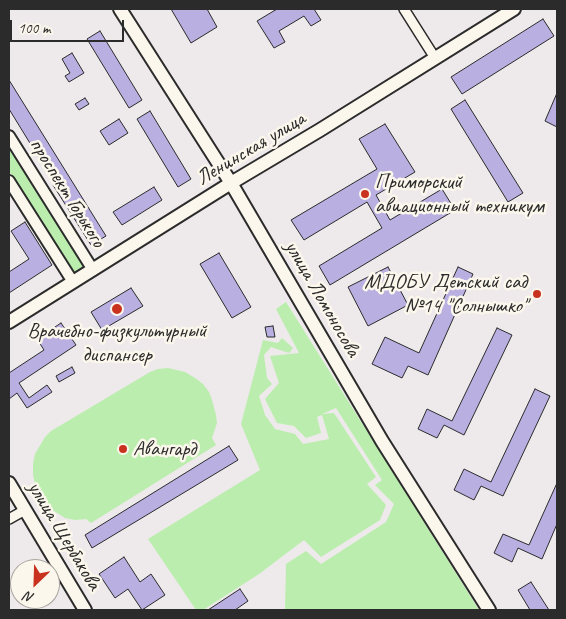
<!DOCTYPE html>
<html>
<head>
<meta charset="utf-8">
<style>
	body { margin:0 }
	#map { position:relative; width:566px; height:619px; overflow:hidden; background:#eee9ea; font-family:Caveat,sans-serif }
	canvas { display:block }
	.frame { position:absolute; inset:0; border:10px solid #2b2b2b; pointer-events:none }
	.north { position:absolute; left:10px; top:559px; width:50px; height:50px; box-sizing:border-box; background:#fbf7ec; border:1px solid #a8a59f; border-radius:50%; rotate:204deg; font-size:14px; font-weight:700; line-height:20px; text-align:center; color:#2b2b2b }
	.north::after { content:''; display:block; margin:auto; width:18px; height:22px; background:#c8321e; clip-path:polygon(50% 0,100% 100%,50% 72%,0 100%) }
	.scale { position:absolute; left:10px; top:20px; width:114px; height:22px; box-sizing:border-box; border:2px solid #2b2b2b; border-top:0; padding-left:6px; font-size:15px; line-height:18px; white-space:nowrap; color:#2b2b2b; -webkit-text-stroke:4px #fbf7ec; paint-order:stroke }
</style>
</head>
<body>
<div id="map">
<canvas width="566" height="619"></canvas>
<div class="frame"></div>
<div class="north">N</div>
<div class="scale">100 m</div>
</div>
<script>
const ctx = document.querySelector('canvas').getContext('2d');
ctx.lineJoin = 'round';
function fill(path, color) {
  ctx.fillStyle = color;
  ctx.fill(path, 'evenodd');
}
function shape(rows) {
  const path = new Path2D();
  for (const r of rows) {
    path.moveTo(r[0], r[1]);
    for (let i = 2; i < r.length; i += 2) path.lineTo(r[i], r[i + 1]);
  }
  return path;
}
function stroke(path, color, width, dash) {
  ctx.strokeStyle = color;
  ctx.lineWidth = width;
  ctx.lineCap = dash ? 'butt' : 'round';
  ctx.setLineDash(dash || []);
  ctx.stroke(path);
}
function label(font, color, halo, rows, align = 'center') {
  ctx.font = font + ' Caveat,sans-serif';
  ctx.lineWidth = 5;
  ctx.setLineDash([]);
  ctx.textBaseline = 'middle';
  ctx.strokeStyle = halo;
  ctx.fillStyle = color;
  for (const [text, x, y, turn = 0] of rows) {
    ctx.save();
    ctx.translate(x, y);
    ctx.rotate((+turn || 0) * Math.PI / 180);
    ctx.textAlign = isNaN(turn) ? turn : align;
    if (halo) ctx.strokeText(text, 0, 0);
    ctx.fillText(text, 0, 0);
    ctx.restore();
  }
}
fill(shape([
	[9,144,84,265,82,271,78,274,73,272,9,171],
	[286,302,479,610,283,610,285,609,286,564,306,551,321,564,386,522,394,504,375,485,382,480,336,408,322,414,334,413,376,477,367,484,386,505,380,520,321,557,304,540,259,574,203,610,196,610,148,539,260,470,241,424,263,340,278,343,282,338,293,348,289,353,271,347,264,355,267,378,272,384,259,396,265,415,275,429,295,434,303,444,329,439,322,415,317,417,321,433,306,438,294,426,277,423,265,399,279,383,270,356,299,353,276,309],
	[168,368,185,372,195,378,203,384,209,392,212,400,216,415,217,423,212,438,216,445,91,523,86,519,75,520,65,518,51,509,44,501,39,493,35,483,33,475,33,464,35,454,45,437,51,431,150,372,158,369]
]), '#bbeeae');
const building = shape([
	[171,9,207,9,217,27,191,43,171,9],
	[277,9,314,9,321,20,311,26,304,16,279,31,285,42,274,48,257,21,277,9],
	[543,19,554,36,462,94,451,77,543,19],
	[100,31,142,100,129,108,87,39,100,31],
	[72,53,84,73,69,82,65,76,70,73,62,59,72,53],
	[9,80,106,236,91,245,53,185,55,184,9,109,9,80],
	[557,93,557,127,545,121,557,93],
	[85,98,89,104,79,110,75,104,85,98],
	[465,100,523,193,508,202,451,109,465,100],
	[150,111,191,179,178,187,137,119,150,111],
	[119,119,128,133,109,145,100,131,119,119],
	[385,124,415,172,376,195,390,220,442,189,455,210,330,285,319,266,382,228,367,202,304,240,291,220,377,169,359,139,385,124],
	[154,187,162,200,122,225,113,212,154,187],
	[25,222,52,265,9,293,9,272,29,259,11,231,25,222],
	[219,253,251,307,232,318,200,264,219,253],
	[388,267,408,305,368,326,348,287,388,267],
	[458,267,473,274,428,375,408,366,402,378,372,364,385,337,419,353,458,267],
	[131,288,143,306,102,330,91,312,131,288],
	[61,323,76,345,19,383,29,398,47,385,52,392,27,408,17,393,9,399,9,373,44,350,37,339,61,323],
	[273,326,275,337,267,337,265,327,273,326],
	[497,328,512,335,464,435,444,425,437,438,418,429,427,409,452,421,497,328],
	[72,367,75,373,59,382,56,376,72,367],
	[535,389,550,396,503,496,481,486,474,500,454,490,464,469,491,482,535,389],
	[229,446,238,460,92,548,85,535,229,446],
	[557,483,557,524,542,559,518,548,512,562,494,553,503,534,529,545,557,483],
	[124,557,140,582,151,574,165,595,142,610,128,589,115,598,99,574,124,557],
	[531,582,549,610,530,610,518,590,531,582],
	[240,589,248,601,235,610,208,610,240,589]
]);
fill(building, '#baafe1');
stroke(building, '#2b2b2b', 1);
const minor = shape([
	[404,9,435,58],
	[9,519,25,510]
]);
const tertiary = shape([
	[9,136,93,270],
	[9,181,73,282]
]);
const secondary = shape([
	[120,9,231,183,382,441,489,610],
	[9,322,231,183,320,130,514,9],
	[9,483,85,610]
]);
stroke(minor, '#2b2b2b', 12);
stroke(tertiary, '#2b2b2b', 14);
stroke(secondary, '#2b2b2b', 16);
stroke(minor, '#fbf7ec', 9);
stroke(tertiary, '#fbf7ec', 10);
stroke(secondary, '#fbf7ec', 12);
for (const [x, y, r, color] of [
	[365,194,5,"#c8321e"],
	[537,294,5,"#c8321e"],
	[117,309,6,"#c8321e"],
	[123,449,5,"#c8321e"]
]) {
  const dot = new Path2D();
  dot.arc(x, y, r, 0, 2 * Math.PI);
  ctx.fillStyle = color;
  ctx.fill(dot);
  stroke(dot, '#fbf7ec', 2);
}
label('21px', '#2b2b2b', '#fbf7ec', [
	["Ленинская улица",251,149,-31],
	["проспект Горького",67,193,58],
	["улица Ломоносова",322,299,60],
	["улица Щербакова",64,536,59]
]);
label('21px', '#2b2b2b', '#fbf7ec', [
	["Приморский",375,182],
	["авиационный техникум",375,206],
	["МДОБУ Детский сад",527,282,"right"],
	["№14 \"Солнышко\"",527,306,"right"],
	["Врачебно-физкультурный",117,331,"center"],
	["диспансер",117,355,"center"],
	["Авангард",133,449]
], 'left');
</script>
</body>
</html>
